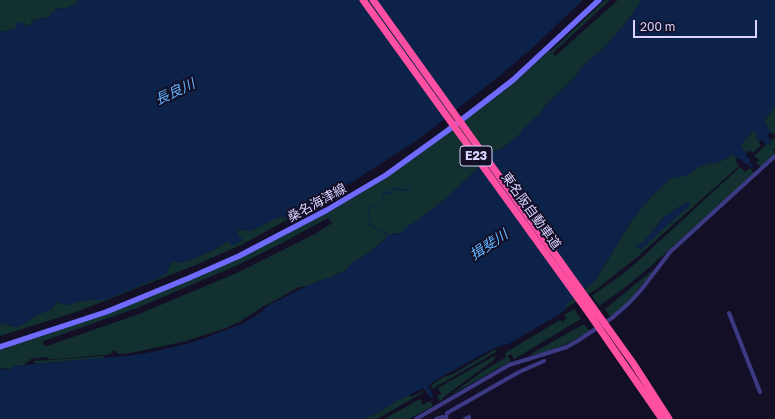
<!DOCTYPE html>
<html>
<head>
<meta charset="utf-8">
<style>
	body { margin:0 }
	#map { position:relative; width:775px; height:419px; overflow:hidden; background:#130f26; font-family:"Golos Text",sans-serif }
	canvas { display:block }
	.scale { position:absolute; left:633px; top:20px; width:124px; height:18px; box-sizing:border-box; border:2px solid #d9d4ff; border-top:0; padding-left:5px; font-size:12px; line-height:14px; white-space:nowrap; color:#d9d4ff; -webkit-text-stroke:3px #130f26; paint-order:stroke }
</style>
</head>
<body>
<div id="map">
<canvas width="775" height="419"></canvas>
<div class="scale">200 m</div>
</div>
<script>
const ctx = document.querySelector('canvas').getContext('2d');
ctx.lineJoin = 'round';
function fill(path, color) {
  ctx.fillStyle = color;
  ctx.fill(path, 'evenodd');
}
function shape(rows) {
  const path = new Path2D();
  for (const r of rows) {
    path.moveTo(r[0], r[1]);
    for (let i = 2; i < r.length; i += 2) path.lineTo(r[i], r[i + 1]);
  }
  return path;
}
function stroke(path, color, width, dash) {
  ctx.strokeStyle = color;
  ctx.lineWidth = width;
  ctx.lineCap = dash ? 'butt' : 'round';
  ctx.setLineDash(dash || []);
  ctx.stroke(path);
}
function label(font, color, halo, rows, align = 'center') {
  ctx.font = font + ' "Golos Text","Noto Sans JP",sans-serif';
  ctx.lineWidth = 4;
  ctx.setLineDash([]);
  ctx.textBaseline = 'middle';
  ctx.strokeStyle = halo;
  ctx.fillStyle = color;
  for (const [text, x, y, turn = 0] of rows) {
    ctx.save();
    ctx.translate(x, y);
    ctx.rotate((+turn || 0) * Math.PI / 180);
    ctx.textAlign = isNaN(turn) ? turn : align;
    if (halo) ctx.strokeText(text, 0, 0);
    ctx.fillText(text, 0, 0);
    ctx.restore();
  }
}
fill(shape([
	[0,0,78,0,77,3,69,7,64,9,60,7,48,17,31,21,32,24,2,32,1,31,0,33],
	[605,0,610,0,553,53,555,56,618,0,642,0,624,25,602,50,585,64,572,80,546,105,540,114,524,128,519,135,500,150,495,151,448,197,413,224,400,233,396,233,389,236,347,270,337,274,332,278,324,279,308,286,299,287,269,304,263,306,261,308,239,322,223,329,186,341,131,353,119,354,114,350,110,354,103,355,56,359,48,359,48,357,30,359,30,360,24,365,14,366,11,369,0,368,0,349,6,349,7,347,52,333,240,258,329,212,364,191,506,89,549,51,551,51],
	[328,218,332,223,315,234,239,272,139,314,47,346,43,345,43,341,137,308,238,265,284,242],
	[775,108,775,133,773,135,766,126,764,120,767,118,772,110],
	[753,130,757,133,756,138,761,145,753,153,750,150,747,153,741,147,741,145,746,138,752,134,750,131],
	[775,137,775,148,773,150,775,153,761,167,758,164,757,165,756,163,759,160,754,156,768,143,771,146,770,142],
	[730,154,735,156,737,159,735,160,739,166,635,259,598,288,565,309,564,307,568,303,594,282,632,220,651,197,665,182,675,176,686,176,698,167,705,165,708,163,714,164,728,158],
	[689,202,641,249,644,242,662,219,680,206],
	[740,167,745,172,750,168,754,173,650,267,627,286,599,306,592,296,624,273,639,260],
	[305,208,305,210,243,244,198,264,76,312,0,336,0,324,6,324,14,327,20,326,28,321,34,316,52,309,56,302,66,305,86,300,95,300,140,285,166,274,172,261,179,263,190,260,214,250,226,242,228,242,238,235,237,231,238,229,251,231,269,221,282,216,284,219],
	[654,269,635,294,625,305,610,317,605,309],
	[574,309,581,319,514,359,511,354,508,356,511,361,449,396,483,371,506,357,505,353,560,320,562,322,567,318,564,315],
	[584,324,590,331,565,345,541,353,529,355],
	[494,350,497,350,496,352,432,389,431,388,433,384,444,377,453,374],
	[496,355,494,360,445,396,440,402,437,396,441,394,438,388],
	[104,356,104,358,35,364,34,362,34,361],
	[423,391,424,392,377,419,363,419,377,413,400,399,410,395,411,397],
	[420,399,423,405,430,401,433,406,409,419,384,419]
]), '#12302f');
fill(shape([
	[78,0,583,0,531,49,497,78,416,141,352,182,284,219,282,216,279,217,251,231,238,229,237,233,243,240,232,246,228,242,226,242,214,250,190,260,179,263,172,261,166,274,147,283,141,284,140,286,104,300,86,300,66,305,56,302,52,309,34,316,28,321,20,326,14,327,6,324,0,324,0,31,2,30,2,32,16,28,16,24,18,23,24,22,25,27,32,24,31,21,48,17,52,14,56,8,64,9,69,7,77,3],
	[642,0,775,0,775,108,772,110,764,121,771,132,767,135,771,140,770,142,772,146,768,143,766,145,762,140,759,142,756,138,757,133,752,130,750,131,752,133,746,138,741,147,747,153,746,155,750,160,749,161,753,166,752,168,746,163,745,164,741,159,738,159,735,156,730,154,729,157,719,162,714,164,708,163,704,166,698,167,686,176,671,178,651,197,632,220,594,282,568,303,563,312,507,345,506,344,492,349,436,380,430,385,428,385,428,386,433,395,432,399,423,388,405,397,400,399,377,413,363,419,0,419,0,368,8,370,11,369,14,366,134,355,157,351,186,344,205,338,241,324,242,324,263,311,263,309,271,304,311,284,316,283,324,279,332,278,336,273,338,274,347,270,350,264,370,252,387,238,386,235,370,226,369,224,370,220,368,216,369,208,381,201,384,193,387,191,391,192,395,187,403,190,407,189,414,185,407,191,402,191,395,189,392,194,385,194,382,201,370,209,369,215,372,226,389,235,400,233,410,224,413,224,448,197,495,151,500,150,519,135,524,128,540,114,546,105,572,80,585,64,602,50,624,25],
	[689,202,690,205,641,249,635,245,644,242,665,216,680,206]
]), '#0c2248');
stroke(shape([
	[729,313,760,392],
	[416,419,509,365,567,347,579,340,612,318,629,303,641,290,670,252,775,156],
	[436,419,443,417,444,419],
	[446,419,447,413,519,372,544,361],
	[465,419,469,417,469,419]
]), '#3d3a85', 4);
stroke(shape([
	[0,347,106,312,189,278,239,256,327,210,386,175,447,131,513,80,599,0]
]), '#6f6bff', 5.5);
stroke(shape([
	[363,0,588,312,662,419],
	[373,0,633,363,669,419]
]), '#ff4fa3', 7);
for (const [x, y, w] of [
	[476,156,32]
]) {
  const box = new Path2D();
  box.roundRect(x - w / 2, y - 10, w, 20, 3);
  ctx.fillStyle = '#130f26';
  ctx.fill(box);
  stroke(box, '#d9d4ff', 1);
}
label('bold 12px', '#d9d4ff', null, [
	["E23",476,156]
]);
label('13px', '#d9d4ff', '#130f26', [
	["桑名海津線",317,203,-29],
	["東名阪自動車道",531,211,54]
]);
label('italic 14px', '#62b6ff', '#130f26', [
	["長良川",175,92,-25],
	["揖斐川",489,245,-34]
]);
</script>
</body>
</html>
